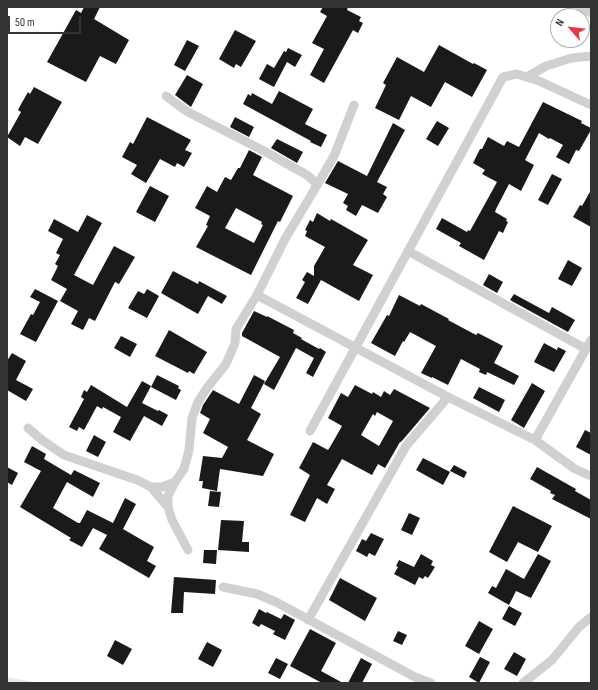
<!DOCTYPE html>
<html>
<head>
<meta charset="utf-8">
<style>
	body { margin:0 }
	#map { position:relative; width:598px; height:690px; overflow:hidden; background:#fff; font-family:"Sofia Sans Condensed",sans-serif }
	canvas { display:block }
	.frame { position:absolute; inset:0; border:8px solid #333; pointer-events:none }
	.north { position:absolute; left:550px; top:8px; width:40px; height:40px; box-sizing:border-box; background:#fff; border:1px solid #adadad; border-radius:50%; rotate:298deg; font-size:11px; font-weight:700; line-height:16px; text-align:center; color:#333 }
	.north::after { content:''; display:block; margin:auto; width:14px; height:18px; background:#e63946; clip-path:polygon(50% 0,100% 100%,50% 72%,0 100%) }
	.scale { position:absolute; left:8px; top:16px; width:73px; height:18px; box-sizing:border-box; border:2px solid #333; border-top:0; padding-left:5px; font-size:12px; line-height:14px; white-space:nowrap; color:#333; -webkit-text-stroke:3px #fff; paint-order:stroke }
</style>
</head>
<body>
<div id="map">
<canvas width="598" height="690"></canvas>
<div class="frame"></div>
<div class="north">N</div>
<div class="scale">50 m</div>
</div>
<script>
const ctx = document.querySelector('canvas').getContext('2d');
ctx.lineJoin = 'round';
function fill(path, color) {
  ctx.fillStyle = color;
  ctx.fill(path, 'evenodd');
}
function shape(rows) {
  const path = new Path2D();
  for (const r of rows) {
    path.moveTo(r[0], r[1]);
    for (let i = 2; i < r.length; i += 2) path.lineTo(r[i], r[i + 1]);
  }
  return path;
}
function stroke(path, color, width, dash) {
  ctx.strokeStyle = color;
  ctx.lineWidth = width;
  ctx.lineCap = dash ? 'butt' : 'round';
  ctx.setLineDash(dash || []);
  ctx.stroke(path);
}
fill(shape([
	[7,677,39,683,7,683]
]), '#e6ecdf');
fill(shape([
	[84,7,100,7,94,19,129,40,116,64,100,56,86,82,47,62,76,10,81,13],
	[323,7,348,7,347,10,361,17,359,21,363,23,358,33,353,30,324,83,310,75,324,49,312,43,327,16,320,12],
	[235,30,256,41,241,67,236,64,234,68,219,59],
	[187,40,199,46,185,71,174,65],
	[439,45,473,64,474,63,487,70,472,97,445,82,431,107,411,96,399,120,375,108,386,85,383,83,397,57,424,72],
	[288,48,302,55,295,67,287,62,274,87,259,79,267,64,274,68,284,51,286,52],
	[187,75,203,84,191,107,175,95],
	[34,87,62,102,38,144,25,137,20,146,7,137,21,112,18,110,20,106,28,92,30,94],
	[279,91,313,109,305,124,327,135,321,147,310,142,311,141,243,104,248,94,251,96,252,93,272,104],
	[543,102,582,121,581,123,591,128,591,130,579,151,576,150,569,164,556,157,563,145,550,138,549,139,539,133,525,160,534,165,521,191,509,184,496,209,495,212,507,219,506,221,508,222,503,233,499,231,484,260,459,246,461,243,436,229,442,218,467,232,468,230,470,231,497,182,482,174,485,170,473,163,480,149,482,149,488,137,504,146,507,141,519,147],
	[147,117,191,140,185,150,192,153,184,167,177,163,175,167,160,159,146,183,131,174,137,165,122,157,130,142,133,144],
	[235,117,254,127,249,137,230,127],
	[437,121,449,128,438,146,426,139],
	[393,123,405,130,377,182,387,187,383,194,387,197,378,213,362,205,356,216,346,210,348,206,343,203,348,194,325,183,338,161,367,176],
	[277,139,303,152,297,163,271,148],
	[249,150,262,157,253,175,293,196,280,222,278,221,251,275,196,247,208,226,206,225,210,216,195,208,207,186,217,192,225,177,231,180,238,168,240,168],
	[236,208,262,222,261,224,263,225,254,243,225,228],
	[552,174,562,179,548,205,538,200],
	[150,186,169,196,155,222,136,212],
	[591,190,591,227,573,217,580,205,582,206],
	[317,213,330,221,331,219,368,240,353,265,373,275,359,301,321,280,308,304,296,298,305,282,302,280,307,272,314,276,314,266,325,247,305,236,307,231,305,230,310,220,313,222],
	[87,215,102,223,74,275,93,285,114,246,135,257,119,284,115,282,95,321,89,318,83,330,71,324,78,311,60,301,67,289,51,280,58,266,55,264,60,255,56,253,63,239,48,231,54,219,78,232],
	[568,260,582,268,572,286,558,279],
	[173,271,198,284,199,281,227,296,222,304,208,296,198,314,161,293],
	[489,274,503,282,497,293,483,285],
	[35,289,58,301,36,342,20,334,31,314,33,315,40,302,30,297],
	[147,289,159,296,147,318,128,308,138,291,144,294],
	[514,294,549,313,552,307,575,320,568,332,510,300],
	[399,295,420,306,421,304,449,319,448,320,476,335,478,333,503,346,494,363,519,376,514,385,487,372,486,375,479,372,480,369,461,359,448,385,432,377,432,378,421,373,436,346,410,332,404,342,403,341,395,356,371,343,387,315,389,316],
	[254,311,267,317,267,316,294,330,293,333,302,338,301,339,319,349,320,348,326,352,313,377,306,373,314,358,296,348,274,390,264,384,280,357,242,336,242,333],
	[169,330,207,352,194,374,189,371,188,373,155,356],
	[121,336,137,344,130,357,114,348],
	[544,343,557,350,558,347,566,351,554,372,534,362],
	[12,353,26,361,16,380,33,389,26,401,7,390,7,361],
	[157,375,179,386,178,388,181,390,176,400,151,387],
	[254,375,265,381,251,408,261,414,247,440,274,454,263,476,220,469,217,491,202,488,203,481,199,481,203,456,222,458,228,447,203,433,210,419,200,413,203,405,213,390,239,404],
	[142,381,151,386,142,403,158,411,159,410,168,415,162,426,144,416,130,441,113,432,121,417,103,407,102,409,97,406,84,430,79,427,77,431,69,427,84,399,81,397,84,390,87,392,91,385,127,407],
	[532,383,545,391,524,428,511,420],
	[355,385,372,394,373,392,381,397,384,391,390,395,394,389,430,408,401,442,400,442,385,468,378,464,372,475,342,459,327,485,335,489,327,504,317,498,305,522,290,515,310,475,299,468,313,442,328,450,330,447,342,426,328,418,341,393,348,397],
	[377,412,393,421,379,446,361,435,373,414,375,416],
	[479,387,505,400,499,412,473,398],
	[585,430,591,433,591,455,576,447],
	[94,435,106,442,98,457,86,451],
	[32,446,46,454,44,459,71,475,74,470,100,483,93,497,67,482,53,508,78,523,80,523,87,510,113,523,125,498,136,504,123,529,154,547,147,561,156,566,149,578,99,549,107,535,93,528,82,547,69,540,71,538,20,507,41,471,24,462],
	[423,458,450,472,443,485,416,470],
	[454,465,467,472,464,478,450,471],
	[7,467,18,473,12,485,7,482],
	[537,467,576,489,575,491,591,500,591,519,552,499,555,495,550,493,551,491,530,479],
	[210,491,221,492,219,507,208,506],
	[513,506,552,526,538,552,518,542,507,562,489,552],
	[409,513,420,518,412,535,401,530],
	[221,520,244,521,242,542,249,542,249,552,218,550],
	[371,533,384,539,375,556,369,553,367,557,356,551,362,539,366,541],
	[204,550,217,550,216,564,203,563],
	[421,554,433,561,431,565,435,567,428,578,425,576,423,579,419,577,415,585,394,574,398,567,396,566,399,560,414,567],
	[538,554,551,561,531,598,516,591,509,605,488,593,492,586,496,588,506,569,524,579],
	[174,577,216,580,215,594,184,592,183,613,171,613],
	[340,578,377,598,365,621,329,600],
	[509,606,522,613,515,626,502,619],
	[259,609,266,613,267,612,281,619,284,614,295,620,285,640,273,634,275,631,261,624,259,627,252,623],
	[479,621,493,629,479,654,465,646],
	[310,629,336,643,321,671,343,683,322,683,290,666],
	[398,631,407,635,402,645,393,641],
	[115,640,132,649,123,665,107,656],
	[207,642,222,650,213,667,198,659],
	[514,652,526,659,517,676,504,669],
	[480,657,490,662,479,683,469,677],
	[276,658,288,664,280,679,268,673],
	[361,658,372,664,362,683,348,683]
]), '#1a1a1a');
stroke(shape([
	[580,7,591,13],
	[527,77,546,66,572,58,591,56],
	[166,96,186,111,264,151,307,175,315,182,316,187,285,239,257,295,236,329,235,343,226,364,207,388,198,402,192,418,189,450,184,469,175,482,168,496,168,507,172,520,188,550],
	[316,187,334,156,354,105],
	[408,251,586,349],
	[257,295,448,397,535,440,575,469,591,476],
	[28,428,42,440,64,455,137,480,151,487,168,507],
	[310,431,503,77,517,74,539,81,591,105],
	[535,440,591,340],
	[151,487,162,487,175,482],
	[223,587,257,594,276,602,415,677,431,683],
	[308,620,406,446,448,397],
	[523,683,552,660,579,627,591,617]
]), '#d0d0d0', 9);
</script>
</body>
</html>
